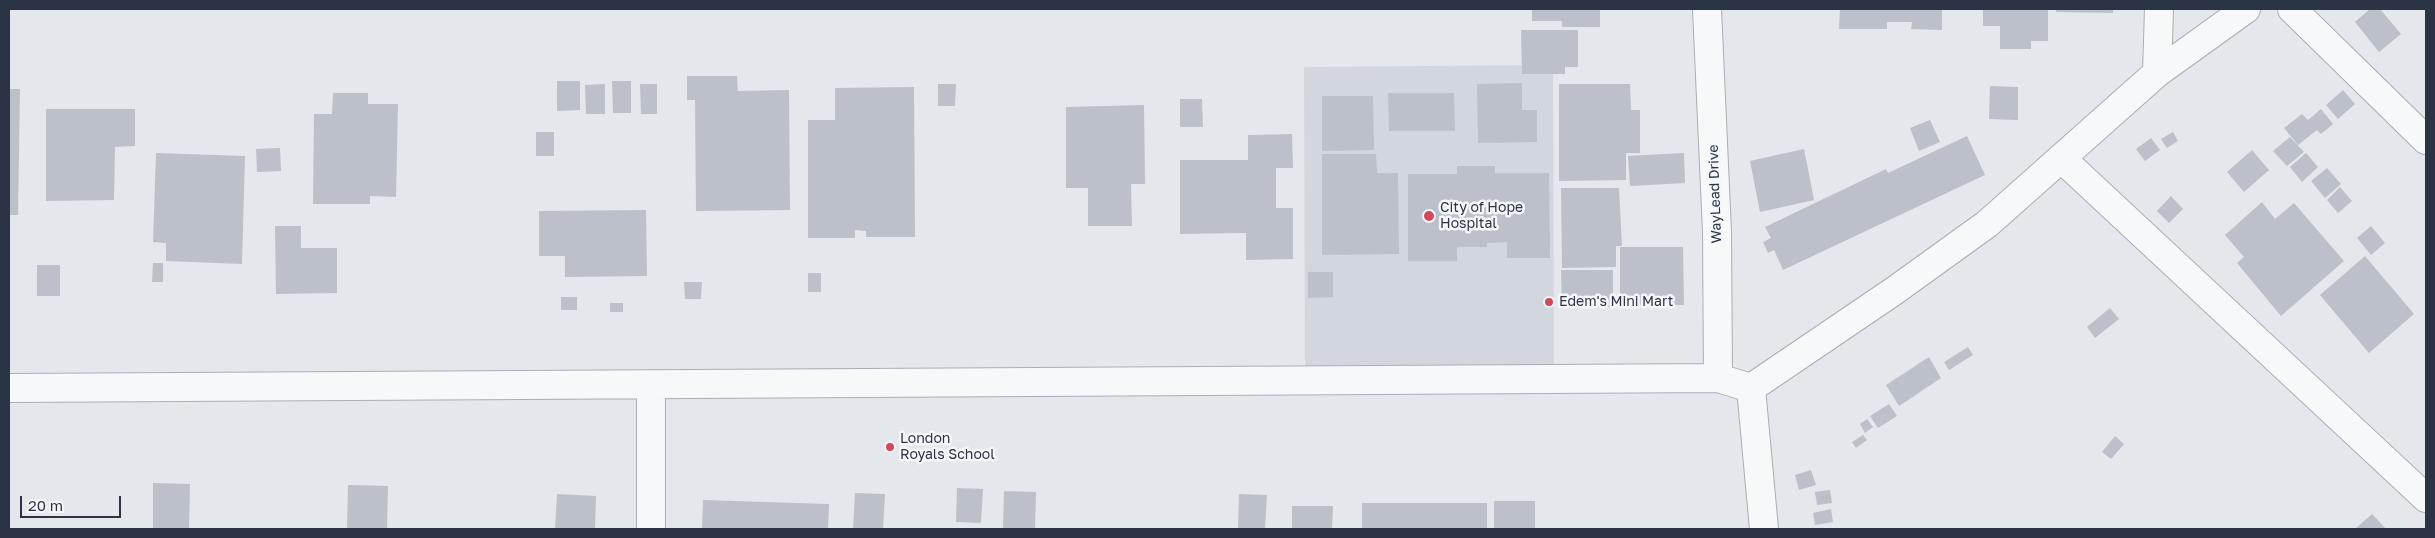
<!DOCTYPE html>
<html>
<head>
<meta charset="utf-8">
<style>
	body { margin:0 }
	#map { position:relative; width:2435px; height:538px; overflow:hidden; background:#e4e7ec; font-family:"Golos Text",sans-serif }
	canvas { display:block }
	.frame { position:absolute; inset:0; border:10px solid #2b3445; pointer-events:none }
	.scale { position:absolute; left:20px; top:496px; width:101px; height:22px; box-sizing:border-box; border:2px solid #2b3445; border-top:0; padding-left:6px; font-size:15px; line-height:18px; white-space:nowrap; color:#2b3445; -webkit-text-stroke:4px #f4f6f9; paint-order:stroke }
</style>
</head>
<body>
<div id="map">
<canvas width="2435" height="538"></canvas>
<div class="frame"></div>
<div class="scale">20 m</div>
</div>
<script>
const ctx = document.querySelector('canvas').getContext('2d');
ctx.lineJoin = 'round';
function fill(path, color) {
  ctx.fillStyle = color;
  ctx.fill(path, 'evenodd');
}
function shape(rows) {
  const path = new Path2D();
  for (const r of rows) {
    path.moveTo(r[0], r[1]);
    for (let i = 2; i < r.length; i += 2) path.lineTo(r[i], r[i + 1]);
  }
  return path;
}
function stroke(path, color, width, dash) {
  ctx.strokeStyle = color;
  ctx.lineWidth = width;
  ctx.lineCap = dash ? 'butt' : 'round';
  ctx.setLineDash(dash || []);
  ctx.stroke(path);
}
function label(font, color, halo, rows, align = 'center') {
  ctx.font = font + ' "Golos Text",sans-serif';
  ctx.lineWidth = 5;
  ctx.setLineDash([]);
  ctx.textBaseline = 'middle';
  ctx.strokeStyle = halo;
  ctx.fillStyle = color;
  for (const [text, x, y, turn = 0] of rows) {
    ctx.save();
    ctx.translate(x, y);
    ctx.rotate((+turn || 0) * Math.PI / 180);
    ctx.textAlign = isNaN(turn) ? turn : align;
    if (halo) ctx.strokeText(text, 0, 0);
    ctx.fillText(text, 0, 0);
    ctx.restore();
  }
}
fill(shape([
	[1553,65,1554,365,1305,366,1304,67]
]), '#d2d6de');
fill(shape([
	[1532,9,1600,9,1600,27,1562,27,1562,21,1532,21],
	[1840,9,1942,9,1942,30,1911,29,1912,22,1887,22,1887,29,1839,29],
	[1983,9,2048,9,2048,41,2031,41,2031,49,2000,49,2000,26,1983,26],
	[2056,9,2113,9,2113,13,2056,12],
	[2370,9,2380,9,2401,34,2379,52,2355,22],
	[1521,30,1578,30,1578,67,1565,67,1565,74,1522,74],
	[687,76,737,76,738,91,789,90,790,210,696,211,695,100,687,100],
	[557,81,580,81,580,110,557,111],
	[612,81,631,81,631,113,613,113],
	[1522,83,1522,110,1537,110,1537,142,1478,143,1477,84],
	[605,84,605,114,586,114,585,85],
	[640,84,657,84,657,114,641,114],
	[938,84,956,84,955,106,938,106],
	[1559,84,1630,84,1631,110,1640,110,1640,153,1626,153,1626,180,1559,181],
	[1990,86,2018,87,2018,120,1989,119],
	[914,87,915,237,866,237,866,231,855,230,855,238,808,238,808,120,835,120,835,88],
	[9,89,20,89,18,215,9,215],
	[2343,90,2355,104,2338,119,2326,105],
	[333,93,368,93,368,104,398,104,396,197,370,196,370,204,313,204,314,114,332,114],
	[1388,93,1454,93,1455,131,1389,131],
	[1322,96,1373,96,1374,150,1322,151],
	[1180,99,1202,99,1203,127,1180,127],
	[1144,105,1145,184,1131,184,1132,226,1088,226,1088,188,1066,188,1066,107],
	[46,109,135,109,135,146,115,147,114,200,46,201],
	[2321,109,2333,124,2321,134,2317,130,2298,145,2284,128,2302,114,2308,120],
	[1930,120,1940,142,1919,151,1910,128],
	[536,132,554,132,554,156,536,156],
	[2173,132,2178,141,2167,148,2161,139],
	[1292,134,1293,168,1276,168,1276,208,1293,208,1293,259,1246,260,1246,233,1180,234,1180,160,1248,160,1248,135],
	[1967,136,1985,175,1783,270,1774,250,1768,253,1763,242,1771,238,1765,227,1886,169,1888,173],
	[2290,137,2304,152,2287,166,2273,151],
	[2151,138,2160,150,2145,161,2136,149],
	[280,148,281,171,257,172,256,149],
	[1804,149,1814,200,1760,212,1750,161],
	[2252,150,2269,170,2244,192,2227,172],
	[156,153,245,156,242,264,166,261,166,243,153,242],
	[1684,153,1685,183,1630,186,1628,156],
	[2306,153,2318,167,2302,182,2290,167],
	[1322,154,1376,154,1377,173,1398,173,1399,254,1322,255],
	[1457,166,1495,166,1495,173,1549,173,1550,258,1507,258,1507,242,1487,243,1487,247,1457,247,1457,261,1408,261,1408,174,1457,174],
	[2327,168,2341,184,2325,198,2311,181],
	[2340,187,2352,201,2338,213,2327,200],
	[1561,188,1619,188,1622,246,1616,246,1616,267,1562,268],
	[2171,196,2183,209,2169,223,2157,211],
	[2262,202,2275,219,2294,203,2344,261,2281,316,2237,263,2244,257,2225,235],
	[646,210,647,276,565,277,565,256,539,256,539,211],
	[275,226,301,226,301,248,337,248,337,293,276,294],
	[2371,226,2385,243,2371,255,2357,238],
	[1620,247,1683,247,1684,305,1620,305],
	[2365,256,2414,314,2369,353,2320,295],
	[153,263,163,263,163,282,152,282],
	[37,265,60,265,60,296,37,296],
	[1561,270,1613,270,1613,307,1562,308],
	[1308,272,1333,272,1333,297,1308,298],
	[808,273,821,273,821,292,808,292],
	[684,282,702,282,701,299,685,299],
	[561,297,577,297,577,310,561,310],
	[610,303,623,303,623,312,610,312],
	[2110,308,2119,319,2095,338,2087,327],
	[1968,347,1973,355,1949,370,1944,362],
	[1929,357,1941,378,1899,406,1886,385],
	[1889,404,1897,416,1878,428,1870,416],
	[1867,419,1873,427,1865,433,1860,424],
	[1863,435,1867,440,1856,448,1852,442],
	[2115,436,2124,444,2111,459,2102,452],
	[1811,470,1816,485,1799,490,1795,475],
	[153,483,190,484,189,529,153,529],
	[348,485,388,486,387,529,347,529],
	[957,488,983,489,981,523,956,522],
	[1830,490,1832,503,1817,505,1815,492],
	[1004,491,1036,492,1035,529,1003,529],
	[855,493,885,494,883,529,853,529],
	[557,494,596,496,595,529,555,529],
	[1239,494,1267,495,1265,529,1238,529],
	[703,500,829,504,828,529,702,529],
	[1494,501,1535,501,1535,529,1494,529],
	[1362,503,1487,503,1487,529,1362,529],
	[1292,506,1333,506,1332,529,1292,529],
	[1831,509,1833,522,1815,525,1813,513],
	[2372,514,2386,529,2355,529]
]), '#bbc0ca');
const street = shape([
	[1707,9,1717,232,1718,378],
	[2292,9,2426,140],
	[2157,73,2159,9],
	[2061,158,2426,498],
	[9,388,1718,378,1751,388,1894,291,1987,224,2157,73,2246,9],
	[1751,388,1764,529],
	[651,529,651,385]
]);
stroke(street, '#a9aeb7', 30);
stroke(street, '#f7f8fa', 28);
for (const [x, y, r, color] of [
	[1429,216,6,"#d1495b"],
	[1549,302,5,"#d1495b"],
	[890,447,5,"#d1495b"]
]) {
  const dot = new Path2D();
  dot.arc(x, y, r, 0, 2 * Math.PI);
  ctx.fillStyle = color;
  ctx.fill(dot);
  stroke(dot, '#f4f6f9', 2);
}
label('14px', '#2b3445', '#f4f6f9', [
	["WayLead Drive",1715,194,-92]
]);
label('14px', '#2b3445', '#f4f6f9', [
	["City of Hope",1440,208],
	["Hospital",1440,224],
	["Edem's Mini Mart",1559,302],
	["London",900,439],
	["Royals School",900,455]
], 'left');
</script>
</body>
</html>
